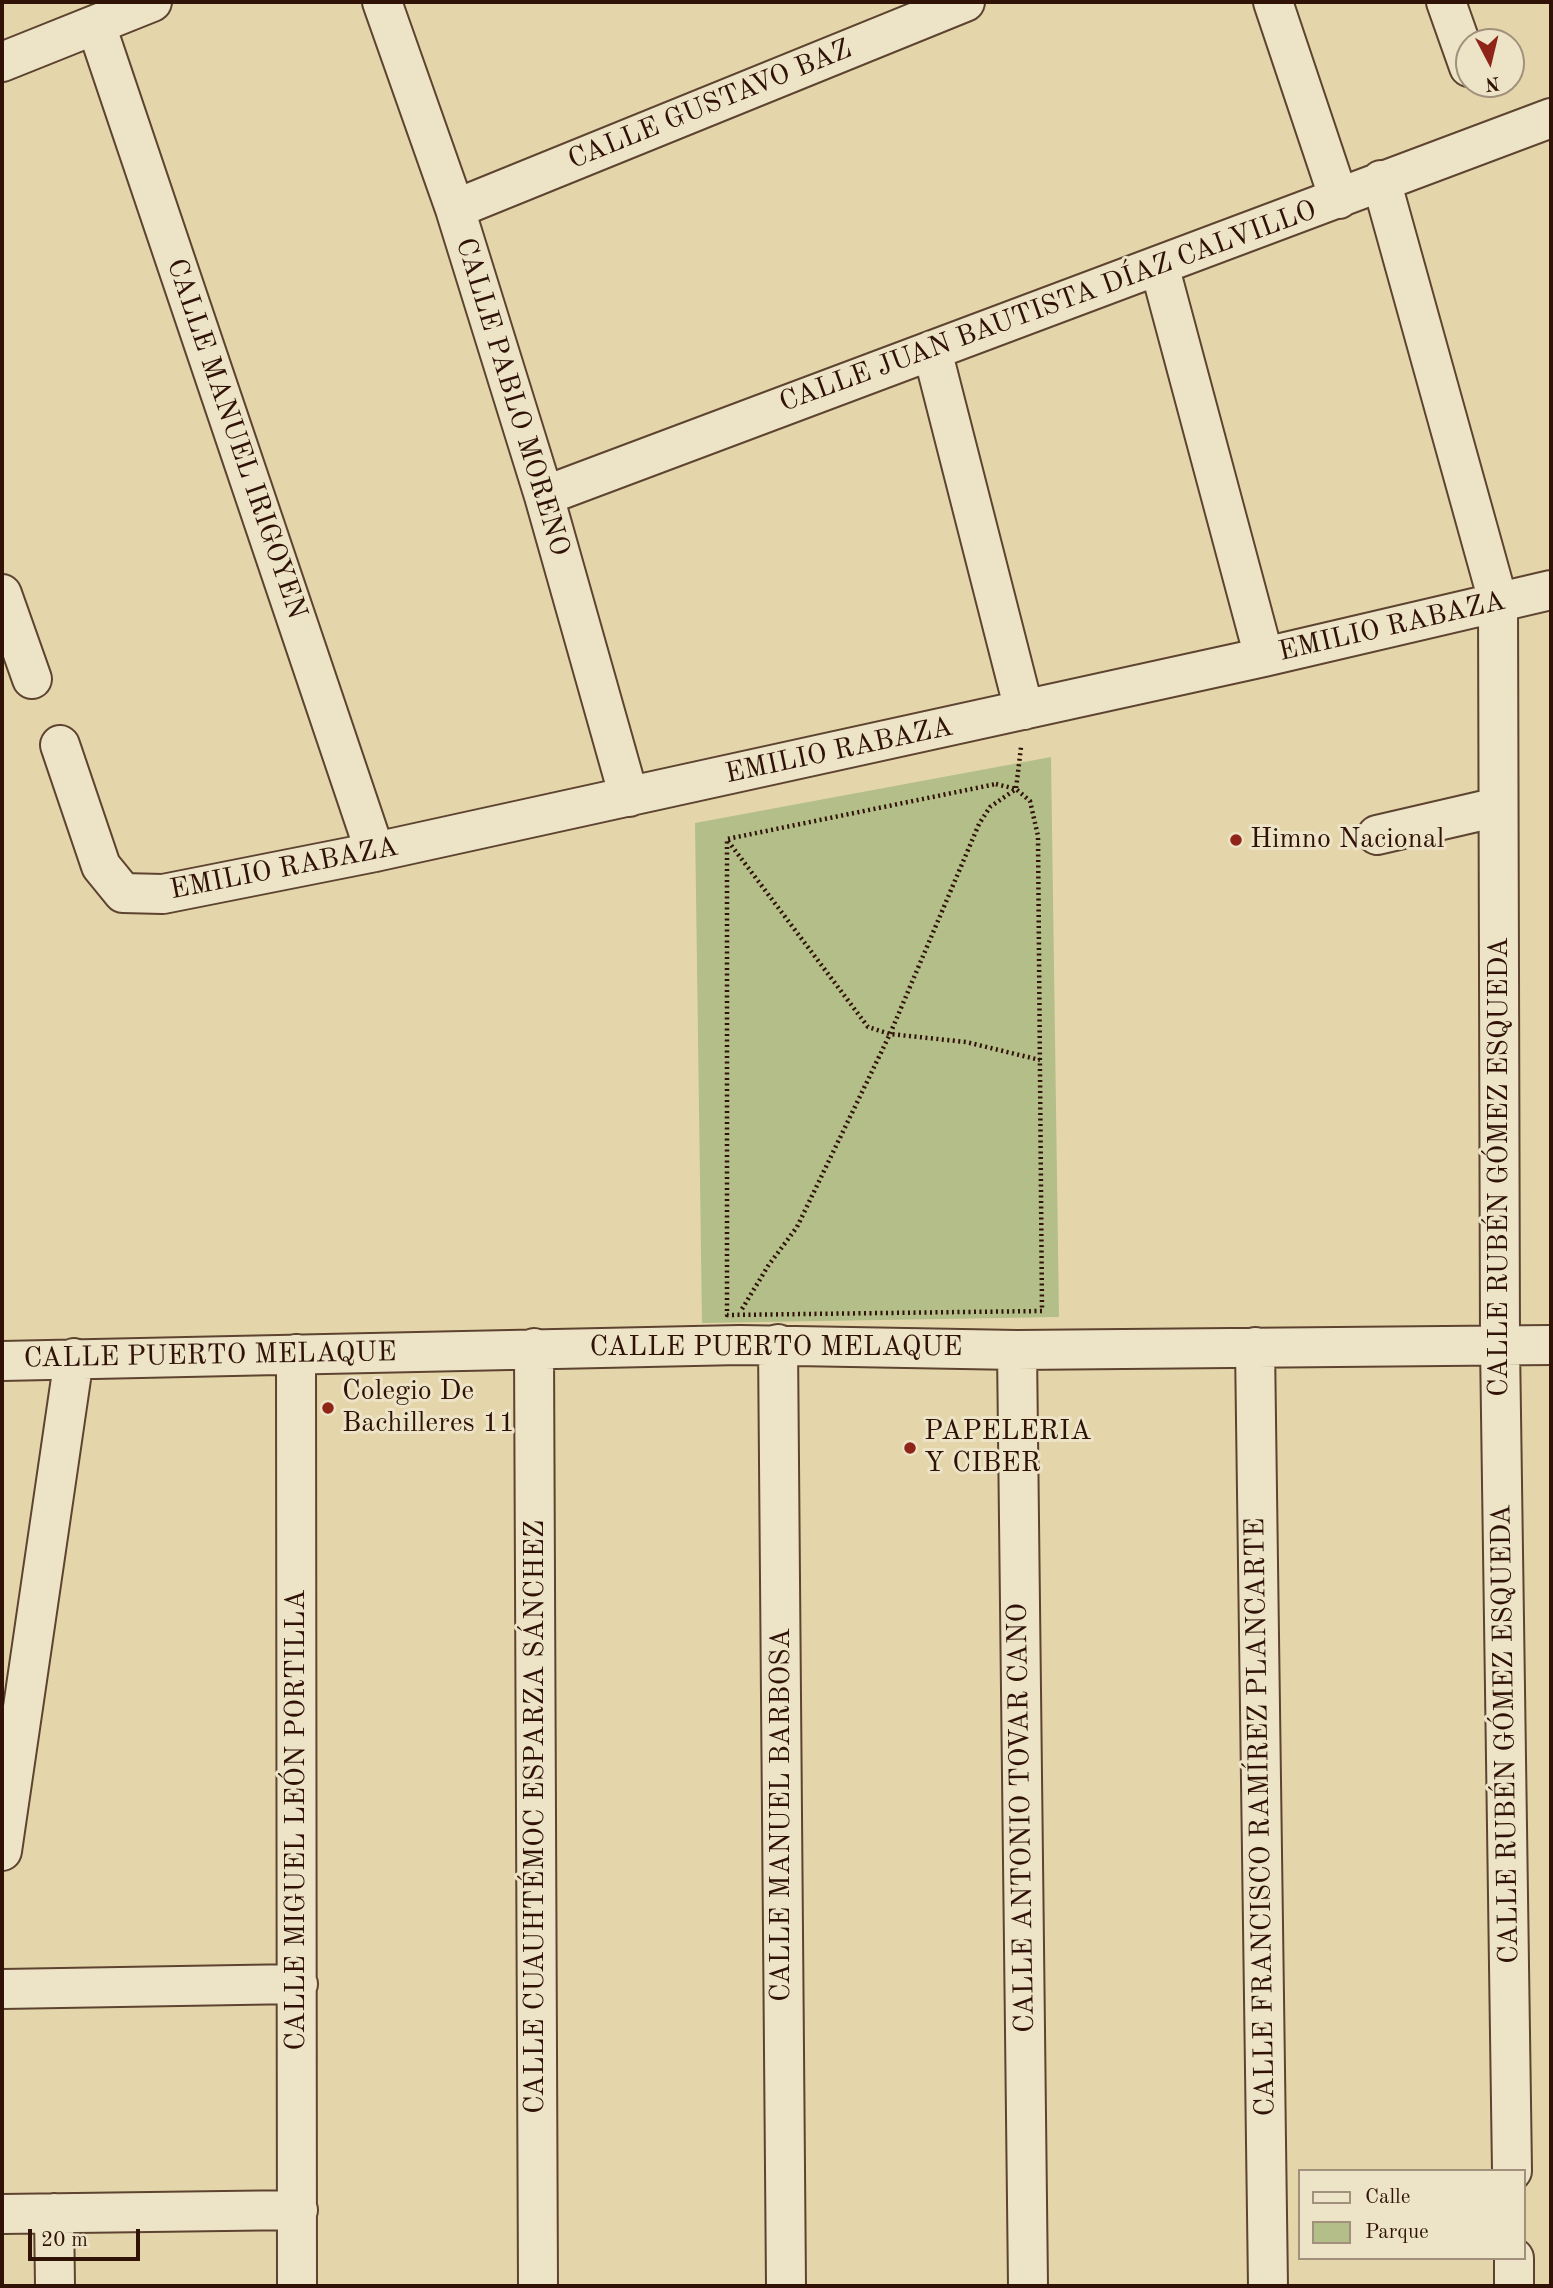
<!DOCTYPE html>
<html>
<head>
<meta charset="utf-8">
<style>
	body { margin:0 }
	#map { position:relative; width:1553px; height:2288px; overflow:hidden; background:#e4d6aa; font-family:"Old Standard TT",serif }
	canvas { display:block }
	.frame { position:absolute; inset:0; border:4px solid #301207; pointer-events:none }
	.legend { position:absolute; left:1298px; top:2169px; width:228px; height:91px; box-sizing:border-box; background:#ede4c8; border:2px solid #a1907b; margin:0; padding:9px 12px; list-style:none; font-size:21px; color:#301207 }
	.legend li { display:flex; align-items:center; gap:14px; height:35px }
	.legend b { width:35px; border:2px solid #a1907b }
	.north { position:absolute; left:1455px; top:28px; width:70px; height:70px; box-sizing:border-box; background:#ede4c8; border:2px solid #a1907b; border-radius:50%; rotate:173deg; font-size:19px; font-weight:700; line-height:28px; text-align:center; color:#301207 }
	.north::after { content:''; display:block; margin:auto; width:24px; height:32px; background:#8f2418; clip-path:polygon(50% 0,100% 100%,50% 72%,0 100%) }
	.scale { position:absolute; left:28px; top:2229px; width:112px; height:32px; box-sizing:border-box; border:4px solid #301207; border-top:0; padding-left:9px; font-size:21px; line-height:24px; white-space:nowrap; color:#301207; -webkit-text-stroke:5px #ede4c8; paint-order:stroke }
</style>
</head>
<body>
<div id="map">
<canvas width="1553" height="2288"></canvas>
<div class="frame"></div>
<ul class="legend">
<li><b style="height:9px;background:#ede4c8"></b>Calle</li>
<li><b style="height:19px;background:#b4be88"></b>Parque</li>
</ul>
<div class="north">N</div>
<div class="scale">20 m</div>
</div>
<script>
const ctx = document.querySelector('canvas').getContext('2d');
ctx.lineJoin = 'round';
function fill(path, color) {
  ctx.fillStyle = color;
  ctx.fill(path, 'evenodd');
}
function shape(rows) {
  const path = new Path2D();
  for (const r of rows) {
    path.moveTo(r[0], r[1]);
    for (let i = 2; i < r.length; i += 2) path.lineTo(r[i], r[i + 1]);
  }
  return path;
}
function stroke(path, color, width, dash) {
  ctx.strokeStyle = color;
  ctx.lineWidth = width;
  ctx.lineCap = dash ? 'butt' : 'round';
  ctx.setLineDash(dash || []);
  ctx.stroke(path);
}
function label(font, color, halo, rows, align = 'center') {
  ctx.font = font + ' "Old Standard TT",serif';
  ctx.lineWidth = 6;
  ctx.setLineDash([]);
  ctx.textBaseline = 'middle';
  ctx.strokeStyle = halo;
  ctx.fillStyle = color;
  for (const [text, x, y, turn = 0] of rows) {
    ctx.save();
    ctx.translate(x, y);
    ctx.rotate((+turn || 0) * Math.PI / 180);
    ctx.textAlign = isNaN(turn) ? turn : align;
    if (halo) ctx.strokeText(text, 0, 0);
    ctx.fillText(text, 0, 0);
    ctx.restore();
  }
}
fill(shape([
	[1051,757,1059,1317,702,1323,695,823]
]), '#b4be88');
const minor = shape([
	[382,2,455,209,544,496,629,797],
	[1273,2,1339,199],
	[1446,2,1469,67],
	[96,25,375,852],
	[2,62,152,2],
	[1381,180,1498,601,1500,1345,1512,2171],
	[455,209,965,2],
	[1159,265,1264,657],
	[932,350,1024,710],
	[544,496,1551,118],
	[2,594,32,679],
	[60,745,101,866,123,893,163,894,375,852,1264,657,1551,590],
	[1377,835,1498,807],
	[778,1344,786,2286],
	[1255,1347,1268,2286],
	[534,1348,538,2286],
	[1017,1350,1028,2286],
	[296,1354,297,2286],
	[2,1361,740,1345,1017,1350,1551,1345],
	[2,1851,74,1358],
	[2,1989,298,1984],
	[54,2213,55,2286],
	[2,2214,298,2210],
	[1514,2258,1514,2286]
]);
stroke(minor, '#5d4330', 42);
stroke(shape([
	[996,784,1016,789,1030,801,1038,836,1042,1311,727,1315,727,839,996,784],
	[728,841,868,1027,890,1034,966,1042,1040,1060],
	[742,1309,768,1266,797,1227,890,1034,979,824,990,807,1016,789,1021,747]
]), '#301207', 4.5, [2, 3.5]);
stroke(minor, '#ede4c8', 38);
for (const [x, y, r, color] of [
	[1236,840,7,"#8f2418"],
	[328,1408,7,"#8f2418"],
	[910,1448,7,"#8f2418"]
]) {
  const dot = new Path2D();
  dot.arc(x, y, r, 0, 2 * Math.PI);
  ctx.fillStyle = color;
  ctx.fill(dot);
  stroke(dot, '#ede4c8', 2.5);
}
label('28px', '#301207', '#ede4c8', [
	["CALLE GUSTAVO BAZ",710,105,-22],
	["CALLE JUAN BAUTISTA DÍAZ CALVILLO",1048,307,-20],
	["CALLE PABLO MORENO",512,397,73],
	["CALLE MANUEL IRIGOYEN",236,439,71],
	["EMILIO RABAZA",1392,627,-13],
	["EMILIO RABAZA",839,751,-12],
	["EMILIO RABAZA",284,869,-11],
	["CALLE RUBÉN GÓMEZ ESQUEDA",1500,1167,-90],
	["CALLE PUERTO MELAQUE",776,1348],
	["CALLE PUERTO MELAQUE",210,1356,-1],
	["CALLE RUBÉN GÓMEZ ESQUEDA",1506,1734,-91],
	["CALLE MANUEL BARBOSA",782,1815,-90],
	["CALLE CUAUHTÉMOC ESPARZA SÁNCHEZ",536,1817,-90],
	["CALLE FRANCISCO RAMÍREZ PLANCARTE",1261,1817,-91],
	["CALLE ANTONIO TOVAR CANO",1022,1818,-91],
	["CALLE MIGUEL LEÓN PORTILLA",297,1820,-90]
]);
label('28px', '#301207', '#ede4c8', [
	["Himno Nacional",1250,840],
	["Colegio De",342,1392],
	["Bachilleres 11",342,1424],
	["PAPELERIA",924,1432],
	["Y CIBER",924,1464]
], 'left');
</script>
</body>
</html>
